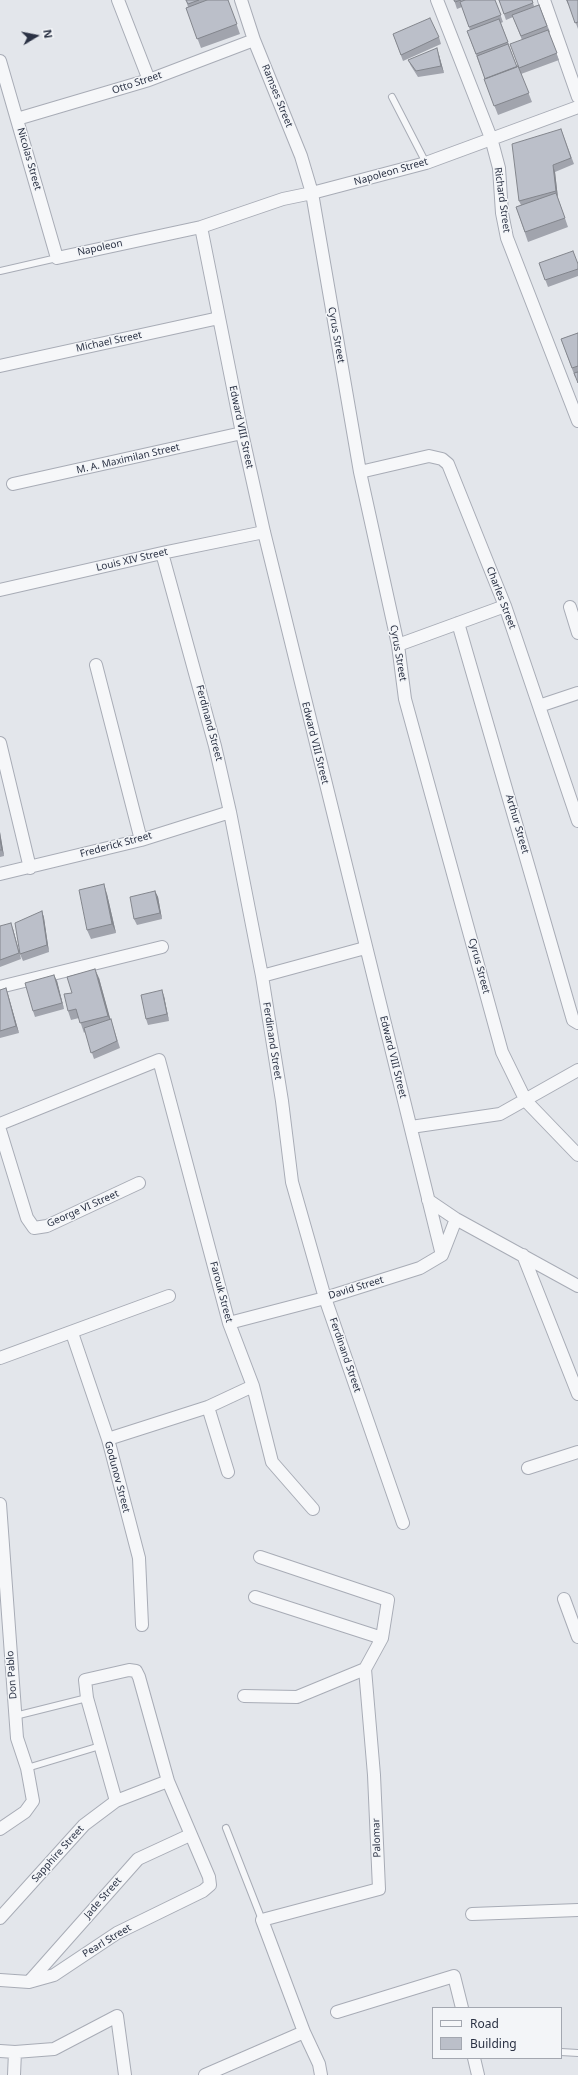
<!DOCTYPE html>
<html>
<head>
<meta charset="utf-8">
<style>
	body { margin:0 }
	#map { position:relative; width:578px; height:2075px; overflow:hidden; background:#e3e6eb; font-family:"Noto Sans",sans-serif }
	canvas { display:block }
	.legend { position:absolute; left:432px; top:2007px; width:130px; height:52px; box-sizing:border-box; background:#f3f5f8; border:1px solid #a3a7b0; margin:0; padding:5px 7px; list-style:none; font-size:12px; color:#2b3244 }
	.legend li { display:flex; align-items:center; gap:8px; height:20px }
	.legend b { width:20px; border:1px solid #a3a7b0 }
	.north { position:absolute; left:16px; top:16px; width:40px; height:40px; -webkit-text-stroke:3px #f3f5f8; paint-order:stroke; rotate:80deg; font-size:11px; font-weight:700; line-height:16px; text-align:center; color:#2b3244 }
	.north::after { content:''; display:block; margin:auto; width:14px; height:18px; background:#2b3244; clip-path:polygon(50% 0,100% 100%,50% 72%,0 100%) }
</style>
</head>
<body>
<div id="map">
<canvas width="578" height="2075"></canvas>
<ul class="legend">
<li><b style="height:5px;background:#f6f7f9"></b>Road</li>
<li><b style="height:11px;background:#bbbfc9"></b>Building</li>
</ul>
<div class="north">N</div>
</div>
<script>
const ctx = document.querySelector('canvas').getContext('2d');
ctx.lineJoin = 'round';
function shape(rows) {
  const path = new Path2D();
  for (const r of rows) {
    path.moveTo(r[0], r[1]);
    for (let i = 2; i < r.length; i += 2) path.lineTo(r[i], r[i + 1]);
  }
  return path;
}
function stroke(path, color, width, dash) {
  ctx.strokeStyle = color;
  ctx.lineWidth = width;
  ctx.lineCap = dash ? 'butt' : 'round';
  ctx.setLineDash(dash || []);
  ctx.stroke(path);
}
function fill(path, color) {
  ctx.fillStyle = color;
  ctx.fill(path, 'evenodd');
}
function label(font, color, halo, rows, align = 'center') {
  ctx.font = font + ' "Noto Sans",sans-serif';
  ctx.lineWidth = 3;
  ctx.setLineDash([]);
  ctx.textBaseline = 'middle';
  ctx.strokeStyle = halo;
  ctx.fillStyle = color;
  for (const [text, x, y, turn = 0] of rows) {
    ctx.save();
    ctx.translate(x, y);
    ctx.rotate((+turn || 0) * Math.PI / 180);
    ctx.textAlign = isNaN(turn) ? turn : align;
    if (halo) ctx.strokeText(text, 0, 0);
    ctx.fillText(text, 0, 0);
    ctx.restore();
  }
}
const service = shape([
	[392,97,426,163],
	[0,271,57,258],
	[15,1716,87,1698],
	[27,1768,100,1746],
	[226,1828,262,1920],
	[561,2052,578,2053]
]);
const minor = shape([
	[118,0,149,80],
	[241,0,254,40,301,156,312,193,360,472,398,645,405,699,502,1052,526,1101,578,1155],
	[437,0,491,138,499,168,502,213,507,238,578,421],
	[544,0,578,97],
	[0,61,57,258,201,227,283,199,312,193,426,163,578,107],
	[17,119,149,80,254,40],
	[201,227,242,433,264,532,442,1255],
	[0,366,219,318],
	[360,472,429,456,442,459,448,464,505,606,578,821],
	[13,484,242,433],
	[162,553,215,746,230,812,262,976,282,1101,292,1182,325,1298,403,1523],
	[0,590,162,553,264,532],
	[570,607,578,633],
	[458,623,573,1020,578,1023],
	[398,645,505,606],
	[96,665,141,840],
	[539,706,578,693],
	[0,743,30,868],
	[0,874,141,840,230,812],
	[262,976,365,948],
	[0,987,162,947],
	[0,1124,159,1060,229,1323,253,1386,272,1462,313,1509],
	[411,1127,500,1114,578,1070],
	[0,1130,27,1218,34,1228,47,1226,139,1183],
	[428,1200,456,1219,578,1286],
	[523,1255,578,1394],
	[229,1323,325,1298,420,1268,442,1255,456,1219],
	[72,1333,108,1439,139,1558,142,1625],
	[0,1358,169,1296],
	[208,1407,228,1472],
	[108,1439,208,1407,253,1386],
	[528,1468,578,1452],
	[0,1504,17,1738,27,1768,33,1801,25,1812,0,1829],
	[260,1557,388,1600,382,1638],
	[255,1597,382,1638,365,1669,374,1775,379,1889,262,1920,304,2032,319,2064,321,2075],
	[564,1599,578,1637],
	[244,1696,297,1697,365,1669],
	[472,1914,578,1910],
	[0,1918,84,1825,116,1801,168,1781],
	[0,1980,29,1982,54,1975,117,1933,203,1891,210,1885,209,1877,168,1781,139,1677,136,1671,129,1670,85,1680,87,1698,116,1801],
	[29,1982,138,1859,190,1835],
	[337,2012,454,1976,462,2008],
	[0,2051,15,2052,54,2049,117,2016,125,2075],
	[474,2058,478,2075],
	[14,2075,15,2052],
	[205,2075,304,2032]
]);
stroke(service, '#a8acb6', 8);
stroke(minor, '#a8acb6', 14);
stroke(service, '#f6f7f9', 6);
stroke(minor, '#f6f7f9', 12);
fill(shape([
	[186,0,228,0,240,34,201,48,186,8,188,7],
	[454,0,495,0,503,22,501,23,517,67,518,66,522,40,513,17,506,20,499,0,532,0,534,6,539,5,550,32,549,33,559,60,521,74,532,102,498,115,484,79,485,79,467,31,470,30,462,7,457,9],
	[566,0,578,0,578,29,569,4,568,4],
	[393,34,439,37,441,44,403,61],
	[439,55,444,73,418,77,411,66,408,60],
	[561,129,574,164,555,172,558,198,568,227,528,242,516,207,521,205,519,201],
	[539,263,578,264,578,276,548,287],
	[578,333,578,383,576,377,575,377,561,339],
	[0,832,4,856,0,857],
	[155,891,158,897,162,919,137,925,134,919],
	[107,894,116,933,91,939,87,930],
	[42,911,44,918,49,952,23,961,20,954],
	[0,926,13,929,21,959,0,967],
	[99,978,110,1019,113,1026,120,1048,94,1059,85,1032,84,1033,79,1018,71,1020,68,1011,72,993],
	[57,981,64,1009,35,1017,33,1011],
	[6,988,19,1033,0,1038,0,990],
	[164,996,169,1021,148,1025,146,1019]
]), '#a1a4ad');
fill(shape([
	[437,48,439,55,444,73,441,66],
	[553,165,555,172,558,198,556,191],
	[0,832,4,856,2,850,0,839],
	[104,884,107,894,116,933,112,924],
	[155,891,158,897,162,919,160,913],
	[42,911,44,918,49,952,47,945],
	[11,923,13,929,21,959,19,953],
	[95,969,99,978,112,1025,108,1016],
	[54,975,57,981,64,1009,62,1003],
	[6,988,8,994,19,1033,16,1026],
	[162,990,164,996,169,1021,167,1014]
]), '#83868d');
const building = shape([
	[186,0,199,0,188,4,186,0],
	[207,0,228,0,237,24,197,39,186,8,207,0],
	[454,0,461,0,455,2,454,0],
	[465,0,495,0,501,15,469,27,460,2,465,0],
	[499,0,532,0,533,3,504,14,499,0],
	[567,0,578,0,578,22,575,23,567,0],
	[539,5,547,26,521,36,512,15,539,5],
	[430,18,439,37,401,55,393,34,430,18],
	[499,19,508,42,476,54,467,31,499,19],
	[548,30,557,53,519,68,510,44,548,30],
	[508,44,517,67,485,79,477,56,508,44],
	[437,48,441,66,416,71,408,60,437,48],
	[518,66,529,93,494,106,484,79,518,66],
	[561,129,571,158,553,165,556,191,519,201,512,144,561,129],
	[556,193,565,218,525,232,516,207,556,193],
	[573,251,578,264,578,269,545,280,539,263,573,251],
	[578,333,578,366,572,368,561,339,578,333],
	[578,372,578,383,574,373,578,372],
	[0,839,2,850,0,850,0,839],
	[104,884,112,924,87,930,79,890,104,884],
	[155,891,160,913,134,919,130,897,155,891],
	[42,911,47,945,20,954,15,923,42,911],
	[11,923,19,953,0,960,0,926,11,923],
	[95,969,108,1016,80,1023,76,1009,68,1011,64,994,72,993,67,977,95,969],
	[54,975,62,1003,33,1011,25,983,54,975],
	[6,988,16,1026,0,1031,0,990,6,988],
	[162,990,167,1014,146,1019,141,995,162,990],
	[111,1019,117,1041,91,1053,84,1028,111,1019]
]);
fill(building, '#bbbfc9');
stroke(building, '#83868d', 1);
label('10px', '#2b3244', '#f3f5f8', [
	["Otto Street",137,83,-18],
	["Ramses Street",277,96,68],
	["Nicolas Street",29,159,74],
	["Napoleon Street",391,172,-16],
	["Richard Street",502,200,82],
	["Napoleon",100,248,-12],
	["Cyrus Street",336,335,80],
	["Michael Street",109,342,-12],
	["Edward VIII Street",241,427,78],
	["M. A. Maximilan Street",128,459,-13],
	["Louis XIV Street",132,560,-13],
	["Charles Street",501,598,69],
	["Cyrus Street",398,653,80],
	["Ferdinand Street",209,723,75],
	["Edward VIII Street",315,743,76],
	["Arthur Street",517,824,74],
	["Frederick Street",116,845,-15],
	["Cyrus Street",479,966,75],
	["Ferdinand Street",272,1041,81],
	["Edward VIII Street",393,1057,76],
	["George VI Street",83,1209,-24],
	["David Street",356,1288,-17],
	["Farouk Street",221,1292,75],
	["Ferdinand Street",345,1355,71],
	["Godunov Street",117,1477,75],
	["Don Pablo",12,1675,-94],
	["Palomar",377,1838,-92],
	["Sapphire Street",58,1854,-48],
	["Jade Street",103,1898,-49],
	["Pearl Street",107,1941,-31]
]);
</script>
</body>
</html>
